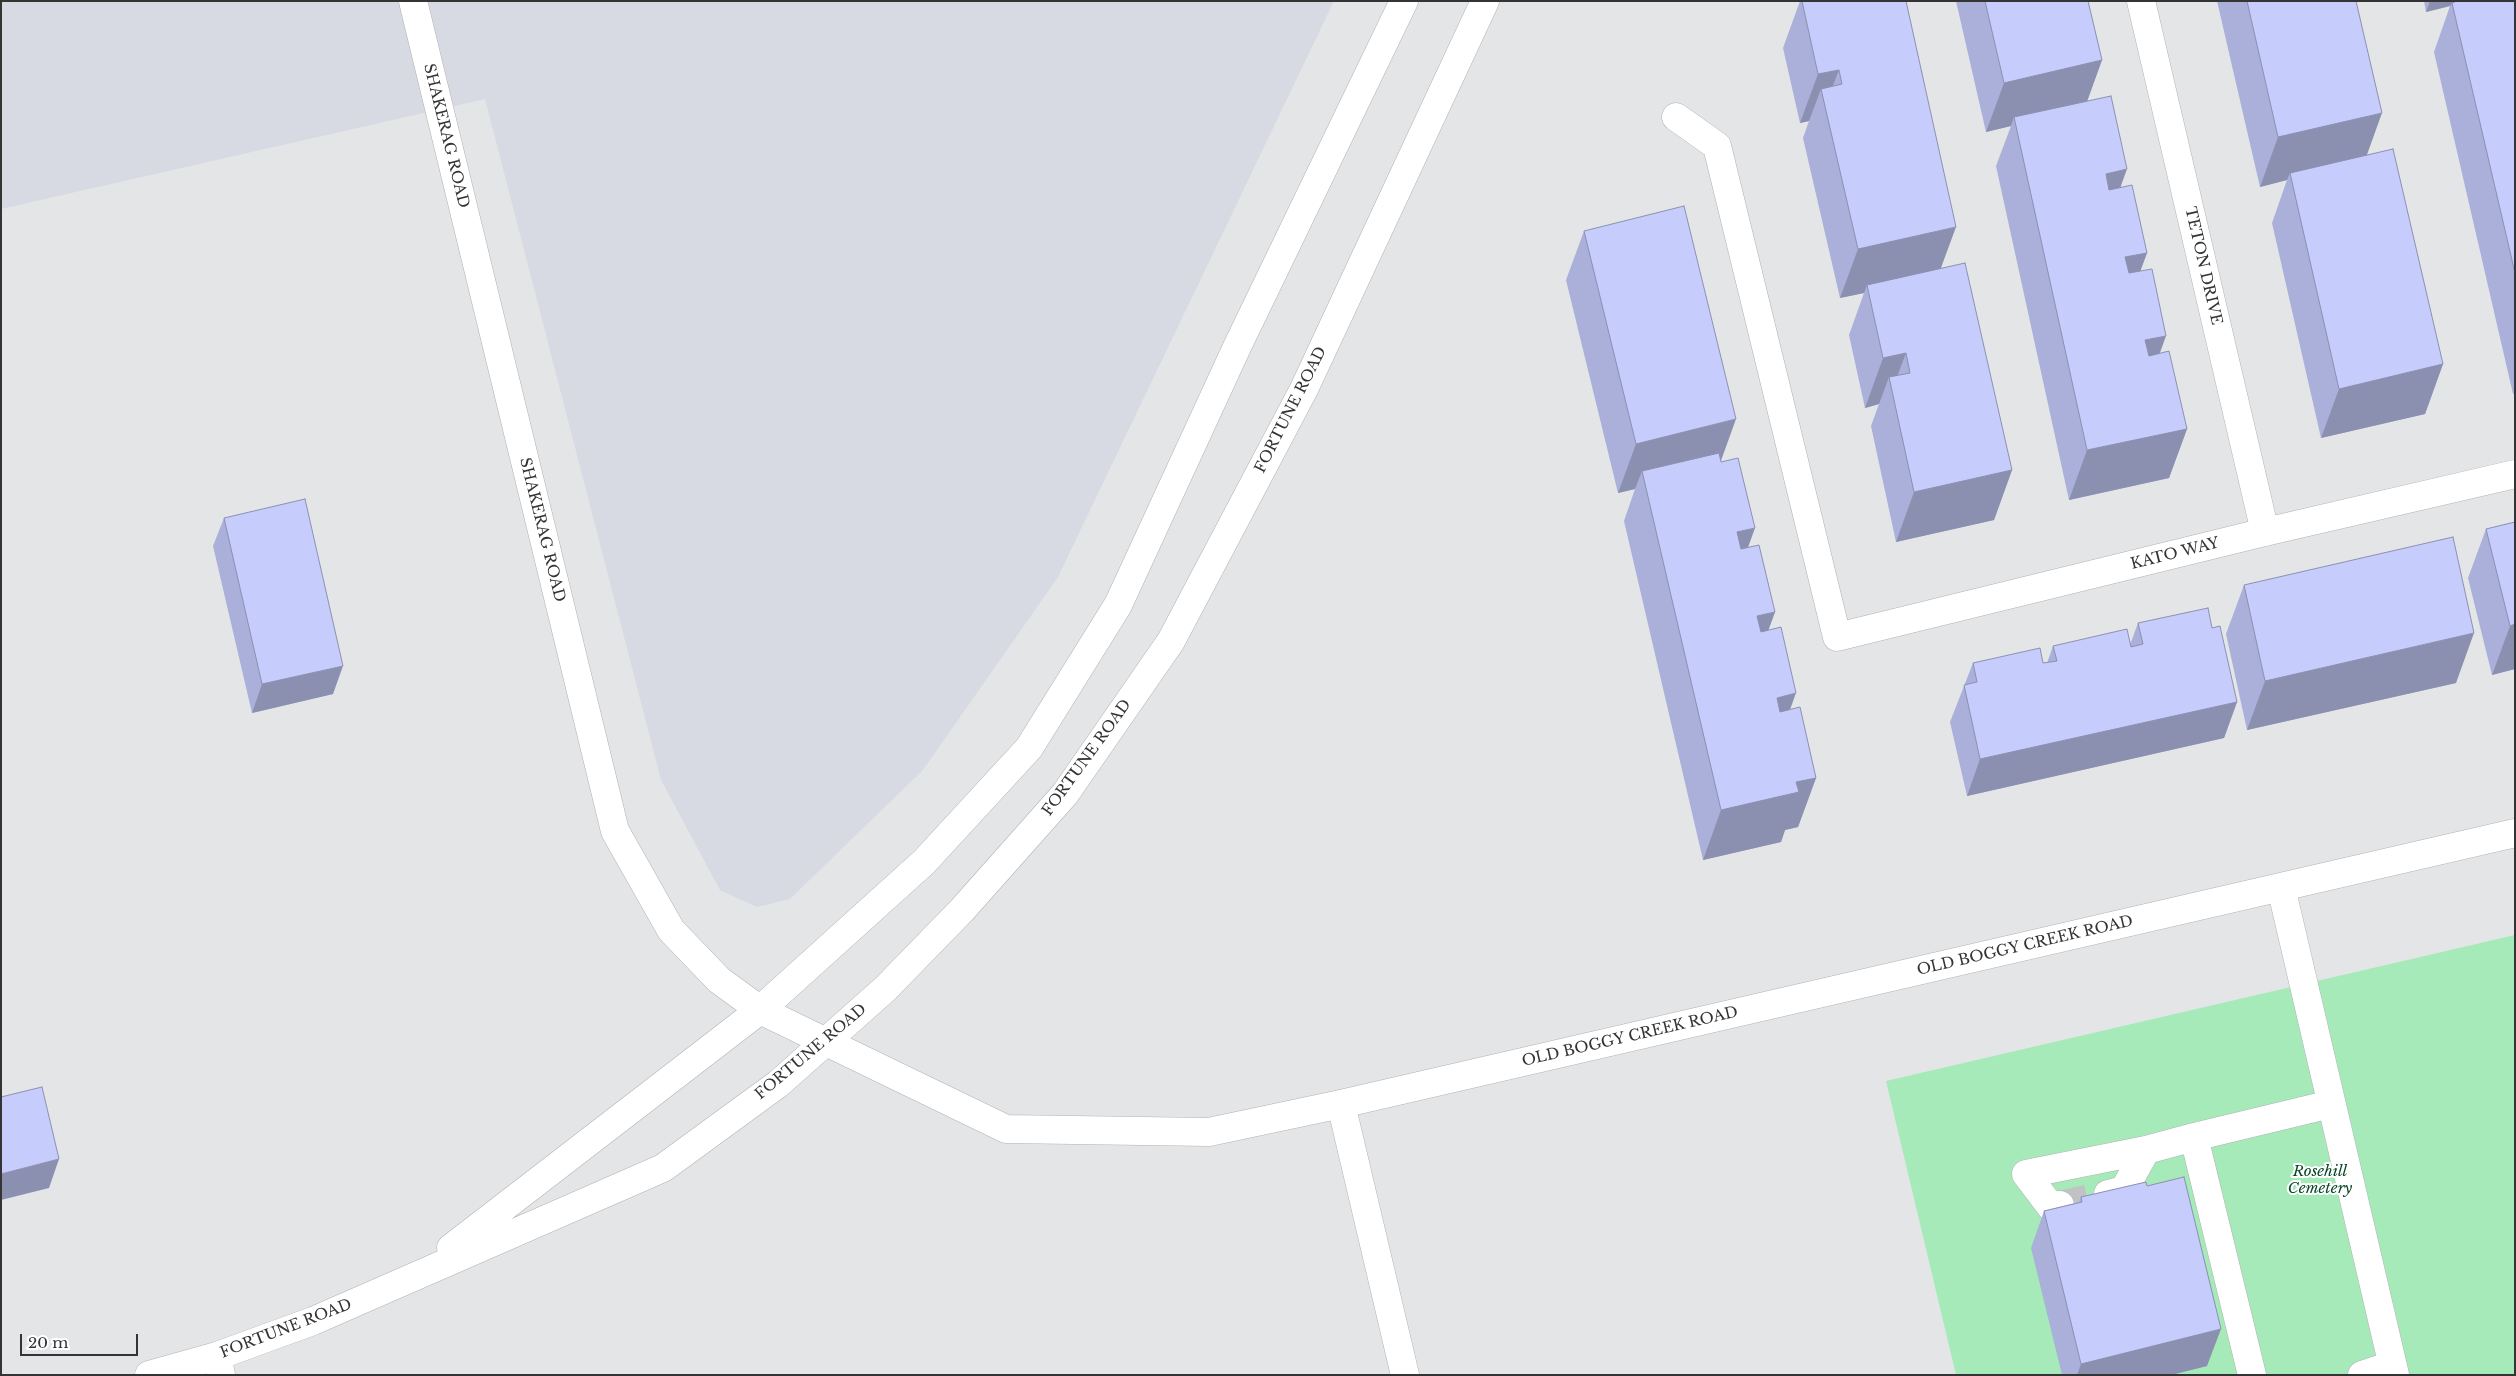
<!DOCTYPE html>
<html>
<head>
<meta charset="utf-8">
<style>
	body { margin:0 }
	#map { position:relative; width:2516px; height:1376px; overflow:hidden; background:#e4e5e7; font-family:"Libre Baskerville",serif }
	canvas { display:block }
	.frame { position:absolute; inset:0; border:2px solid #343435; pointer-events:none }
	.scale { position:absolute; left:20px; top:1334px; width:118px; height:22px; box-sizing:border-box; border:2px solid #343435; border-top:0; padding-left:6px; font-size:15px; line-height:18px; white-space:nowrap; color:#343435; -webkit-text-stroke:4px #fff; paint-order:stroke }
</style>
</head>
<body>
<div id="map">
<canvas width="2516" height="1376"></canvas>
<div class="frame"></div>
<div class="scale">20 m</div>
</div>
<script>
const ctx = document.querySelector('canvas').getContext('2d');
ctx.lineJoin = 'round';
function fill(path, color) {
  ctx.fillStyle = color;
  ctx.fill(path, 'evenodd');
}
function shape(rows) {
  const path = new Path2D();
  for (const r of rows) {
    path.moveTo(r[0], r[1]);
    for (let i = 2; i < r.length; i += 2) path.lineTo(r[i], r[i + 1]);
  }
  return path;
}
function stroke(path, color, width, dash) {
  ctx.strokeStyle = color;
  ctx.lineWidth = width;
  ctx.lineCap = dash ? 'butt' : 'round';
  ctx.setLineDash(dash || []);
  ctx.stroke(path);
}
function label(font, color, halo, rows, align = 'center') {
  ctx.font = font + ' "Libre Baskerville",serif';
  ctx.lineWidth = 4;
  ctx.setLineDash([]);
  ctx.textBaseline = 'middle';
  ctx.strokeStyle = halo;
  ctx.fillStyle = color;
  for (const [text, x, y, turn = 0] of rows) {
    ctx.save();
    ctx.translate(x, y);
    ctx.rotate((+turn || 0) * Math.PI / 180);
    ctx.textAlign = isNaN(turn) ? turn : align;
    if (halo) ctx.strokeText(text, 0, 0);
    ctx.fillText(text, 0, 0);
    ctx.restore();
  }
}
fill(shape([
	[1,1,1334,1,1058,577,923,770,790,899,757,907,720,890,661,780,485,99,1,209]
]), '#d8dae3');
fill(shape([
	[2515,935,2515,1375,1956,1375,1886,1081]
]), '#a6eaba');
stroke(shape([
	[2060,1205,2108,1194]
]), '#c1c2c3', 28, [28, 14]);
const minor = shape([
	[413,1,615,831,671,930,719,980,760,1010,1006,1129,1209,1132,1341,1104,2515,833],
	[2141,1,2265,532],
	[1676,117,1717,146,1837,637,2265,532,2515,474],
	[2281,887,2395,1375],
	[1341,1104,1405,1375],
	[2108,1194,2124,1190,2146,1150],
	[2060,1205,2051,1207,2026,1174,2146,1150,2194,1137],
	[217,1356,221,1375],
	[2252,1375,2194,1137,2331,1104],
	[2362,1375,2392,1365]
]);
const major = shape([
	[451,1248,760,1010,924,862,1029,748,1118,605,1237,347,1404,1],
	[149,1375,217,1356,313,1321,663,1168,778,1084,885,989,962,910,1065,794,1171,641,1304,389,1485,1]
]);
stroke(minor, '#b2b2b4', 29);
stroke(major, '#b2b2b4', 29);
stroke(minor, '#fff', 28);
stroke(major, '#fff', 28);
fill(shape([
	[1800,1,1906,1,1940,269,2012,470,1994,520,1896,542,1871,426,1879,404,1865,408,1849,335,1864,293,1840,298,1803,138,1809,121,1800,123,1783,48],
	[1956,1,2088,1,2102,60,2087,101,2147,253,2140,271,2160,353,2187,429,2169,478,2069,500,1996,166,2011,126,1986,132],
	[2217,1,2356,1,2367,155,2443,364,2425,414,2321,438,2272,223,2287,180,2260,187],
	[2424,1,2515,1,2515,393,2513,394,2434,52,2450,6,2426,12],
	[1584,231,1721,461,1748,547,1775,612,1768,631,1790,709,1816,778,1798,827,1785,830,1781,842,1703,860,1624,521,1635,489,1618,493,1566,280],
	[224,518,333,694,252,713,213,546],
	[2515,522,2515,669,2492,675,2468,578,2486,529],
	[2244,585,2456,683,2247,730,2226,634],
	[2138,623,2212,628,2237,702,2224,738,1967,796,1950,722,1973,663,2047,663,2053,646,2130,645],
	[2147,1186,2207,1366,2171,1375,2062,1375,2031,1248,2044,1211,2079,1202,2081,1197]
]), '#aab0d9');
fill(shape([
	[2430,1,2473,1,2452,3,2450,6,2426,12],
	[2102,60,2084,110,2014,117,2011,126,1986,132,2004,83],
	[1839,70,1825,106,1821,89,1809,121,1800,123,1818,74],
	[2382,113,2364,163,2290,173,2287,180,2260,187,2278,137],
	[2127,169,2109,219,2106,174],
	[1956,227,1938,276,1867,285,1864,293,1840,298,1858,249],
	[2147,253,2129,302,2125,257],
	[2166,336,2148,386,2145,340],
	[1906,353,1892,390,1889,377,1879,404,1865,408,1883,358],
	[2443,364,2425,414,2321,438,2339,389],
	[1736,419,1718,469,1642,471,1635,489,1618,493,1636,444],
	[2187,429,2169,478,2069,500,2087,450],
	[2012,470,1994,520,1896,542,1914,492],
	[1755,528,1737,578,1737,532],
	[1775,612,1757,661,1757,616],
	[2515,624,2515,669,2492,675,2510,626],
	[2474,633,2456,683,2247,730,2265,681],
	[343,666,333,694,252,713,262,684],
	[1796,693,1778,743,1777,698],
	[2237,702,2224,738,1967,796,1980,759],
	[1816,778,1798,827,1785,830,1781,842,1703,860,1721,810,1796,782],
	[59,1159,49,1188,1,1200,1,1174],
	[2221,1329,2207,1366,2171,1375,2077,1375,2081,1364]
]), '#8b90b0');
const building = shape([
	[1802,1,1906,1,1956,227,1858,249,1821,89,1842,84,1839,70,1818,74,1802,1],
	[1985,1,2088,1,2102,60,2004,83,1985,1],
	[2247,1,2356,1,2382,113,2278,137,2247,1],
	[2457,1,2515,1,2515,273,2452,3,2457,1],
	[2111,96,2127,169,2106,174,2109,190,2132,185,2147,253,2125,257,2129,273,2152,269,2166,336,2145,340,2149,356,2169,351,2187,429,2087,450,2014,117,2111,96],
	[2393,149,2443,364,2339,389,2290,173,2393,149],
	[1684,206,1736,419,1636,444,1584,231,1684,206],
	[1965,263,2012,470,1914,492,1889,377,1910,373,1906,353,1883,358,1867,285,1965,263],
	[1719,453,1721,462,1738,458,1755,528,1737,532,1741,549,1759,545,1775,612,1757,616,1761,632,1781,627,1796,693,1777,698,1780,712,1800,707,1816,778,1796,782,1799,792,1721,810,1642,471,1719,453],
	[305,499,343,666,262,684,224,518,305,499],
	[2515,522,2515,624,2510,626,2486,529,2515,522],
	[2453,537,2474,633,2265,681,2244,585,2453,537],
	[2208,608,2212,628,2220,626,2237,702,1980,759,1964,685,1977,682,1973,663,2040,648,2043,663,2057,661,2053,646,2127,629,2131,647,2143,644,2138,623,2208,608],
	[42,1087,59,1159,1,1174,1,1097,42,1087],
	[2184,1177,2221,1329,2081,1364,2044,1211,2082,1202,2081,1197,2146,1182,2147,1186,2184,1177]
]);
fill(building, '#c6cdfc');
stroke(building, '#8b90b0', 1);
label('15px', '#343435', '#fff', [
	["SHAKERAG ROAD",446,136,76],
	["TETON DRIVE",2203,266,77],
	["FORTUNE ROAD",1291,410,-63],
	["SHAKERAG ROAD",542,530,76],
	["KATO WAY",2175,554,-14],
	["FORTUNE ROAD",1087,758,-54],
	["OLD BOGGY CREEK ROAD",2025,946,-13],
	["OLD BOGGY CREEK ROAD",1630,1037,-13],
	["FORTUNE ROAD",811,1052,-40],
	["FORTUNE ROAD",286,1329,-21]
]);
label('italic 15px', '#094826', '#fff', [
	["Rosehill",2320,1172],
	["Cemetery",2320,1189]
]);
</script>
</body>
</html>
